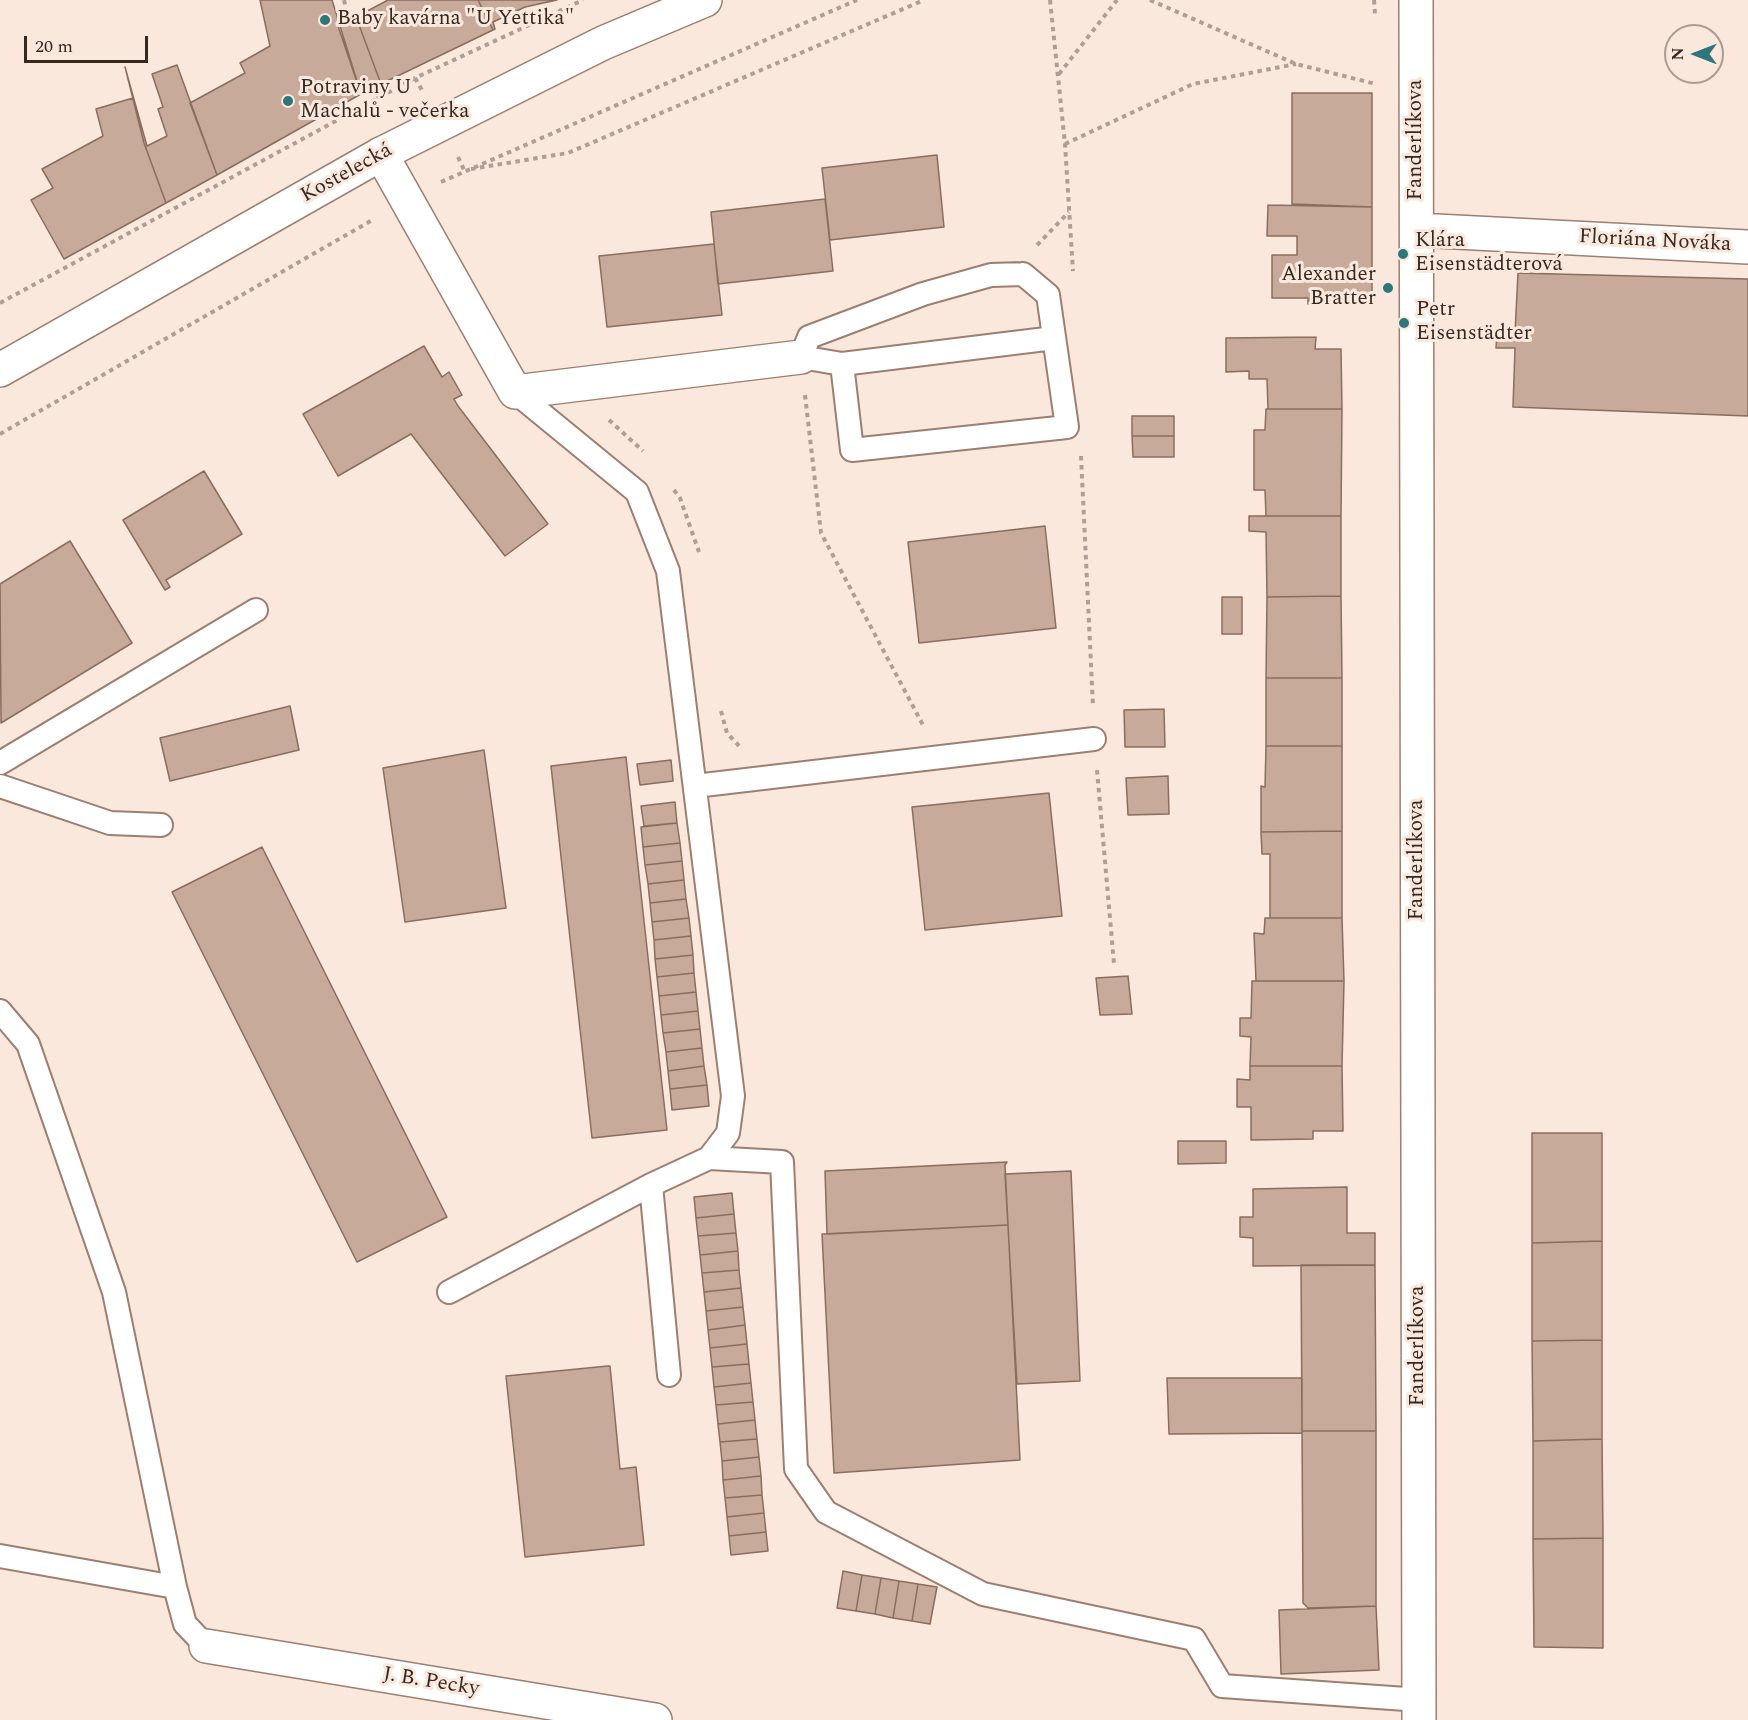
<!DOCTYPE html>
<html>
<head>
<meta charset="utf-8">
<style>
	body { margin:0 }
	#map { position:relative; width:1748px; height:1720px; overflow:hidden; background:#fbe8dd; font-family:Spectral,serif }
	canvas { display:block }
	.north { position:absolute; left:1664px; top:24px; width:60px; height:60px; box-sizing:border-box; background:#fbe8dd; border:2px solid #ab9b92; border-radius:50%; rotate:270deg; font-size:16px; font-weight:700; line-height:24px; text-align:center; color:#342822 }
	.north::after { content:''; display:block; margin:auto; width:21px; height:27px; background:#2d767b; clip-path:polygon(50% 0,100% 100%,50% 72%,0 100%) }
	.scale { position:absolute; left:24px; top:36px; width:124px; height:27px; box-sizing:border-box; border:3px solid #342822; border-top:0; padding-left:8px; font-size:18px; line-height:21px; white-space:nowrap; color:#342822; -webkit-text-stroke:4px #fbe8dd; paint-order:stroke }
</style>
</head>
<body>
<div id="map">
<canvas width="1748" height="1720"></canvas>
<div class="north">N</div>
<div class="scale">20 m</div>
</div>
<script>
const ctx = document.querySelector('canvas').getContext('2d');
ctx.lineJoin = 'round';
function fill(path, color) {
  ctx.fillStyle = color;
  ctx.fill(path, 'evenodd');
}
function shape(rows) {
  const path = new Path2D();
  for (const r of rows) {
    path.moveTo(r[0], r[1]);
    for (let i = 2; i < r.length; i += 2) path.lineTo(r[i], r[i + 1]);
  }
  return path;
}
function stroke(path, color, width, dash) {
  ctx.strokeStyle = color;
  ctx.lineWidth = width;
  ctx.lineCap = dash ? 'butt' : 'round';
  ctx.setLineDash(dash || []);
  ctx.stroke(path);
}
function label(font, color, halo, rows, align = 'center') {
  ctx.font = font + ' Spectral,serif';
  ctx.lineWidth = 6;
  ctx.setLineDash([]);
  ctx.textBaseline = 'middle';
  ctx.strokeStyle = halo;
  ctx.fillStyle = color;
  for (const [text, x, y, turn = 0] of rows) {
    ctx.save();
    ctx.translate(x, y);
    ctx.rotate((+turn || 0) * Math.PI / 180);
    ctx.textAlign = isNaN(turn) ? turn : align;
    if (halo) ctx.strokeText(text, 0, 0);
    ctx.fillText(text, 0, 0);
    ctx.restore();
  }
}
const building = shape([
	[260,0,332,0,361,94,217,175,190,103,245,73,240,63,270,46,260,0],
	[388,0,478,0,493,30,381,84,356,17,388,0],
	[478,0,557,0,525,7,493,22,495,29,493,30,478,0],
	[356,17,381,84,361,94,338,26,356,17],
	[177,65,217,175,166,203,144,143,125,67,147,146,167,136,158,109,163,107,152,74,177,65],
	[1292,93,1372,93,1372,207,1292,204,1292,93],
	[133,98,144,143,166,203,64,259,31,200,53,188,42,169,103,136,96,109,133,98],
	[937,155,944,227,830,240,822,168,937,155],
	[825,199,833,271,718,284,711,212,825,199],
	[1268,205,1372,207,1372,297,1344,297,1344,303,1308,304,1308,298,1272,298,1272,255,1297,255,1297,236,1267,236,1268,205],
	[714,244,722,315,607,327,599,256,714,244],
	[1518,273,1748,279,1748,416,1513,407,1515,348,1496,348,1497,333,1515,333,1518,273],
	[1316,337,1315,349,1341,349,1342,409,1268,409,1267,379,1249,379,1249,371,1226,372,1226,338,1316,337],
	[424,346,442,377,449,372,462,395,454,399,458,406,548,524,505,556,411,434,338,476,303,414,424,346],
	[1266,409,1342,409,1341,516,1266,516,1265,490,1254,490,1254,430,1265,430,1266,409],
	[1132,416,1174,416,1174,436,1132,436,1132,416],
	[1132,436,1174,436,1174,457,1133,457,1132,436],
	[204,471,242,534,166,580,170,587,165,590,123,520,204,471],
	[1249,516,1341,516,1341,596,1267,597,1266,532,1249,531,1249,516],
	[1045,526,1056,628,919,643,908,542,1045,526],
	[70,541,132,643,1,723,0,584,70,541],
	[1341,596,1342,678,1266,678,1267,597,1341,596],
	[1222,597,1242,597,1242,634,1222,634,1222,597],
	[1266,678,1342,678,1342,746,1266,746,1266,678],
	[290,706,299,750,170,781,160,738,290,706],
	[1164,709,1165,747,1125,747,1124,710,1164,709],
	[1266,746,1342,746,1342,831,1261,832,1261,786,1265,787,1266,746],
	[484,750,506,908,405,922,383,768,484,750],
	[626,757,667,1130,592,1138,551,766,626,757],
	[671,760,673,781,640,785,637,764,671,760],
	[1168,776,1169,814,1128,815,1126,778,1168,776],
	[1049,793,1062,916,925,930,912,807,1049,793],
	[675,802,677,823,644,826,641,806,675,802],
	[677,823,680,843,643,847,641,827,677,823],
	[1342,831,1342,918,1270,918,1270,854,1262,854,1261,832,1342,831],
	[680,843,682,861,645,865,643,847,680,843],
	[262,847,447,1217,357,1262,172,892,262,847],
	[682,861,684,880,648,884,645,865,682,861],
	[684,880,686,899,650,903,648,884,684,880],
	[686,899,689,918,652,922,650,903,686,899],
	[689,918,691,936,654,940,652,922,689,918],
	[1265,918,1342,918,1344,981,1256,981,1254,933,1264,934,1265,918],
	[691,936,693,955,655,959,654,940,691,936],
	[693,955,694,973,657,977,655,959,693,955],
	[694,973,696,992,659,996,657,977,694,973],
	[1128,976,1132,1014,1100,1015,1096,978,1128,976],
	[1252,981,1344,981,1342,1066,1250,1066,1251,1037,1240,1036,1240,1018,1251,1018,1252,981],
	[696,992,698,1011,661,1015,659,996,696,992],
	[698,1011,700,1029,663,1033,661,1015,698,1011],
	[700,1029,702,1048,666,1052,663,1033,700,1029],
	[702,1048,704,1066,668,1071,666,1052,702,1048],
	[704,1066,707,1085,670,1089,668,1071,704,1066],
	[1250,1066,1342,1066,1343,1131,1313,1131,1313,1139,1251,1140,1251,1107,1237,1107,1237,1079,1250,1080,1250,1066],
	[707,1085,709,1106,672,1110,670,1089,707,1085],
	[1532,1133,1602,1133,1602,1241,1532,1243,1532,1133],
	[1178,1141,1226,1141,1226,1163,1178,1164,1178,1141],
	[1007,1162,1005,1165,1008,1225,827,1234,825,1171,1007,1162],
	[1071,1171,1080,1381,1017,1384,1005,1174,1071,1171],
	[1347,1187,1347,1233,1375,1233,1375,1265,1253,1266,1253,1238,1240,1237,1240,1217,1253,1217,1253,1189,1347,1187],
	[732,1193,734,1214,696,1218,694,1197,732,1193],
	[734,1214,736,1233,698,1236,696,1218,734,1214],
	[1008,1225,1020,1460,834,1473,822,1234,1008,1225],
	[736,1233,738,1251,700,1255,698,1236,736,1233],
	[1602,1241,1602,1340,1532,1341,1532,1243,1602,1241],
	[738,1251,739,1270,702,1273,700,1255,738,1251],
	[1301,1265,1375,1265,1376,1431,1302,1431,1301,1265],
	[739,1270,741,1288,704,1292,702,1273,739,1270],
	[741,1288,743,1307,706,1311,704,1292,741,1288],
	[743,1307,745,1325,708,1330,706,1311,743,1307],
	[745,1325,747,1344,710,1348,708,1330,745,1325],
	[1602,1340,1602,1439,1533,1441,1532,1341,1602,1340],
	[747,1344,749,1364,712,1367,710,1348,747,1344],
	[749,1364,751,1383,714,1387,712,1367,749,1364],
	[608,1366,610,1366,620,1469,636,1467,644,1545,525,1557,506,1376,608,1366],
	[1167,1378,1302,1378,1302,1433,1169,1434,1167,1378],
	[751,1383,753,1402,716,1405,714,1387,751,1383],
	[753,1402,755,1420,718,1424,716,1405,753,1402],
	[755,1420,757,1439,720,1442,718,1424,755,1420],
	[1302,1431,1376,1431,1376,1606,1308,1608,1303,1603,1302,1431],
	[757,1439,759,1457,722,1461,720,1442,757,1439],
	[1602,1439,1603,1538,1533,1539,1533,1441,1602,1439],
	[759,1457,761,1476,723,1480,722,1461,759,1457],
	[761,1476,762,1495,725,1498,723,1480,761,1476],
	[762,1495,764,1513,727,1517,725,1498,762,1495],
	[764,1513,766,1532,729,1536,727,1517,764,1513],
	[766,1532,768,1551,731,1555,729,1536,766,1532],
	[1603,1538,1603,1648,1534,1647,1533,1539,1603,1538],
	[843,1571,862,1575,856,1611,837,1608,843,1571],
	[862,1575,881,1578,875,1614,856,1611,862,1575],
	[881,1578,899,1581,893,1618,875,1614,881,1578],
	[899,1581,918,1584,912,1621,893,1618,899,1581],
	[918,1584,937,1587,930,1624,912,1621,918,1584],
	[1376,1606,1379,1670,1281,1674,1279,1610,1376,1606]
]);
fill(building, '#c8aa9a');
stroke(building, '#896d5e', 1.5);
const service = shape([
	[1023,274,1048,295,1067,427,852,450,842,364,801,357,809,337,923,294,991,275,1023,274],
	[842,364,1054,338],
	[515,392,637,492,668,571,733,1096,728,1133,709,1158],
	[0,763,256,610],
	[0,786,110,823,161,825],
	[695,786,1094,739],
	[0,1011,28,1044,114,1292,175,1587,185,1624,206,1646],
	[651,1185,669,1375],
	[449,1292,651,1185,709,1158,782,1162,796,1469,826,1512,983,1594,1194,1639,1222,1686,1420,1700],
	[0,1556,175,1587]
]);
const minor = shape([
	[1416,0,1419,1720],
	[381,154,515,392,801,357],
	[1417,230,1748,247],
	[206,1646,655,1720]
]);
const tertiary = shape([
	[0,370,381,154,603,43,705,0]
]);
stroke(service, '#9c7f70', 26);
stroke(minor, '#9c7f70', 36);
stroke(tertiary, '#9c7f70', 36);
stroke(shape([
	[344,0,349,21],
	[1050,0,1065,144,1073,271],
	[1150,0,1296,64,1376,84],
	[1374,0,1375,14],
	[1059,74,1117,0],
	[415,78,423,92],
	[373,88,379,98],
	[1065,144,1193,84,1296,64],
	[458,157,464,170],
	[471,169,568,153,924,0],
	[441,182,857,0],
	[1037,245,1069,212],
	[0,303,415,78,583,0],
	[805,395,821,533,924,727],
	[609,420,643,451],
	[0,434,374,219],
	[1081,456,1093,706],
	[674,490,680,498,699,552],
	[721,711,727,733,741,748],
	[1097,770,1114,964]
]), '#ae9e95', 4, [4.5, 4.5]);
stroke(service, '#fff', 22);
stroke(minor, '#fff', 33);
stroke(tertiary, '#fff', 33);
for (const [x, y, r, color] of [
	[325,20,6,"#2d767b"],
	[288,101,6,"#2d767b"],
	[1403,254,6,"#2d767b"],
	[1388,288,6,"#2d767b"],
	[1404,323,6,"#2d767b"]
]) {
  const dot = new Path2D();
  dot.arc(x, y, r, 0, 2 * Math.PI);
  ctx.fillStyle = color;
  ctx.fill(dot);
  stroke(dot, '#fbe8dd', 2);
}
label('21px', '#342822', '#fbe8dd', [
	["Baby kavárna \"U Yettika\"",337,20],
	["Potraviny U",300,89],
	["Machalů - večerka",300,113],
	["Klára",1415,242],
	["Eisenstädterová",1415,266],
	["Alexander",1376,276,"right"],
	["Bratter",1376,300,"right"],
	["Petr",1416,311],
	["Eisenstädter",1416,335]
], 'left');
label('21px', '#342822', '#fbe8dd', [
	["Fanderlíkova",1417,140,-90],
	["Kostelecká",347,174,-29],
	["Floriána Nováka",1655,242,3],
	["Fanderlíkova",1418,860,-90],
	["Fanderlíkova",1419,1346,-90],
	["J. B. Pecky",431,1683,9]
]);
</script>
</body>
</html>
